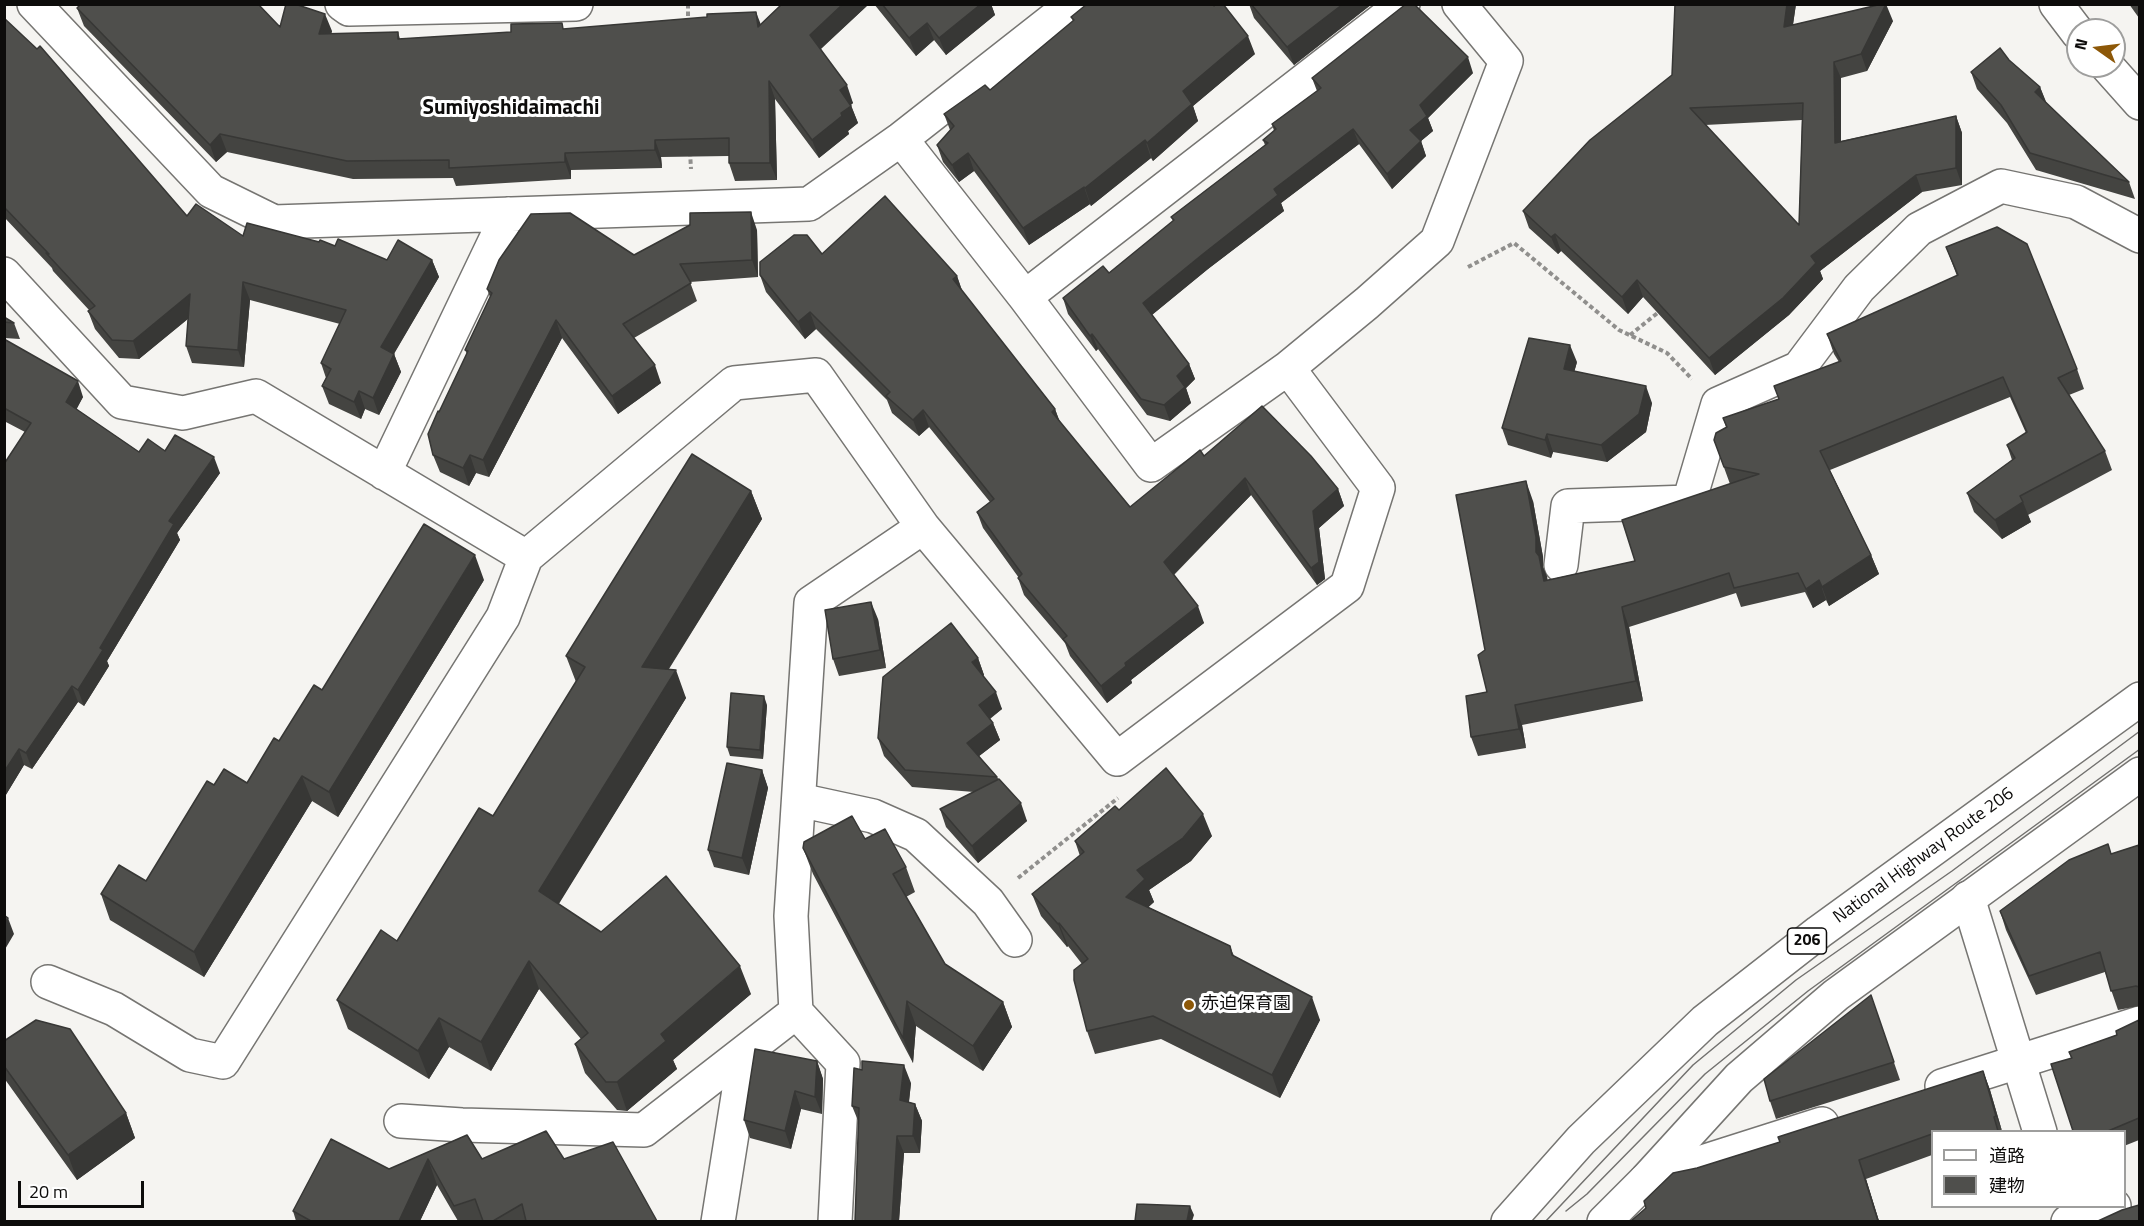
<!DOCTYPE html>
<html>
<head>
<meta charset="utf-8">
<style>
	body { margin:0 }
	#map { position:relative; width:2144px; height:1226px; overflow:hidden; background:#f5f4f1; font-family:"Titillium Web","Noto Sans JP",sans-serif }
	canvas { display:block }
	.frame { position:absolute; inset:0; border:6px solid #0d0c0b; pointer-events:none }
	.legend { position:absolute; left:1931px; top:1130px; width:195px; height:78px; box-sizing:border-box; background:#fff; border:2px solid #9e9e9d; margin:0; padding:8px 10px; list-style:none; font-size:18px; color:#0d0c0b }
	.legend li { display:flex; align-items:center; gap:12px; height:30px }
	.legend b { width:30px; border:2px solid #9e9e9d }
	.north { position:absolute; left:2066px; top:18px; width:60px; height:60px; box-sizing:border-box; background:#fff; border:2px solid #9e9e9d; border-radius:50%; rotate:284deg; font-size:16px; font-weight:700; line-height:24px; text-align:center; color:#0d0c0b }
	.north::after { content:''; display:block; margin:auto; width:21px; height:27px; background:#8d5808; clip-path:polygon(50% 0,100% 100%,50% 72%,0 100%) }
	.scale { position:absolute; left:18px; top:1181px; width:126px; height:27px; box-sizing:border-box; border:3px solid #0d0c0b; border-top:0; padding-left:8px; font-size:18px; line-height:21px; white-space:nowrap; color:#0d0c0b; -webkit-text-stroke:4px #fff; paint-order:stroke }
</style>
</head>
<body>
<div id="map">
<canvas width="2144" height="1226"></canvas>
<div class="frame"></div>
<ul class="legend">
<li><b style="height:8px;background:#fff"></b>道路</li>
<li><b style="height:16px;background:#4f4f4c"></b>建物</li>
</ul>
<div class="north">N</div>
<div class="scale">20 m</div>
</div>
<script>
const ctx = document.querySelector('canvas').getContext('2d');
ctx.lineJoin = 'round';
function shape(rows) {
  const path = new Path2D();
  for (const r of rows) {
    path.moveTo(r[0], r[1]);
    for (let i = 2; i < r.length; i += 2) path.lineTo(r[i], r[i + 1]);
  }
  return path;
}
function stroke(path, color, width, dash) {
  ctx.strokeStyle = color;
  ctx.lineWidth = width;
  ctx.lineCap = dash ? 'butt' : 'round';
  ctx.setLineDash(dash || []);
  ctx.stroke(path);
}
function fill(path, color) {
  ctx.fillStyle = color;
  ctx.fill(path, 'evenodd');
}
function label(font, color, halo, rows, align = 'center') {
  ctx.font = font + ' "Titillium Web","Noto Sans JP",sans-serif';
  ctx.lineWidth = 6;
  ctx.setLineDash([]);
  ctx.textBaseline = 'middle';
  ctx.strokeStyle = halo;
  ctx.fillStyle = color;
  for (const [text, x, y, turn = 0] of rows) {
    ctx.save();
    ctx.translate(x, y);
    ctx.rotate((+turn || 0) * Math.PI / 180);
    ctx.textAlign = isNaN(turn) ? turn : align;
    if (halo) ctx.strokeText(text, 0, 0);
    ctx.fillText(text, 0, 0);
    ctx.restore();
  }
}
const minor = shape([
	[34,4,211,191,274,222,809,204,901,139,1073,4],
	[342,4,349,9,576,4],
	[2056,4,2078,33],
	[2107,66,2140,103],
	[901,139,1025,297,1151,465,1288,368,1367,303,1437,241,1506,61,1459,4],
	[4,274,122,402,183,413,256,396,526,557,503,617,223,1062,190,1055,114,1009,48,982],
	[1025,297,1403,4],
	[384,473,508,214],
	[526,557,734,383,816,375,923,527,1117,759,1347,586,1378,488,1288,368],
	[1561,565,1568,506,1689,502,1718,404,1799,368,1859,288,1919,229,2001,186,2076,202,2140,236],
	[799,800,873,816,916,835,988,902,1015,940],
	[1968,898,2040,1132],
	[1942,1086,2140,1023],
	[401,1121,462,1125,644,1130,796,1012],
	[1646,1180,1822,1124],
	[718,1222,745,1052],
	[835,1222,843,1063,796,1012,791,916,811,603,923,527],
	[2068,1222,2114,1206]
]);
const highway = shape([
	[1508,1222,1581,1140,1705,1021,1819,932,2140,699],
	[1604,1222,1646,1180,1739,1078,1836,995,2140,774]
]);
stroke(minor, '#767572', 36);
stroke(highway, '#767572', 36);
stroke(shape([
	[688,4,688,22],
	[690,152,691,169],
	[1468,267,1514,243,1619,330,1667,353,1692,379],
	[1630,335,1660,311],
	[1018,878,1118,798]
]), '#908f8d', 4, [4.5, 3]);
stroke(minor, '#fff', 33);
stroke(highway, '#fff', 33);
stroke(shape([
	[1566,1211,1587,1194,1705,1074,1808,991,2140,749],
	[1545,1222,1693,1065,1796,980,1952,871,2140,731]
]), '#72716f', 1.5);
fill(shape([
	[782,4,869,4,821,49,853,103,851,105,858,123,848,131,849,134,819,158,775,99,777,180,735,181,729,163,729,156,661,157,662,168,571,170,571,179,456,186,453,178,353,179,227,152,216,162,84,26,77,8,332,31,331,34,398,32,400,39,565,29,761,24],
	[874,4,991,4,995,15,946,55,934,40,916,56],
	[1249,4,1372,4,1294,65,1254,18],
	[1675,4,1796,4,1793,25,1893,21,1867,71,1841,78,1841,141,1956,116,1962,133,1962,185,1922,192,1820,271,1823,279,1789,315,1715,375,1643,297,1628,314,1561,251,1558,254,1529,228,1523,211,1672,75],
	[1802,120,1799,225,1705,125],
	[2129,4,2139,4,2139,18],
	[1071,17,1255,54,1193,106,1198,121,1153,161,1151,158,1091,206,1090,204,1029,245,974,171,959,182,943,162,937,145,950,130,944,114,990,90,1073,21],
	[4,18,187,216,243,236,319,242,387,260,432,260,439,277,394,354,401,372,379,415,365,409,361,419,329,404,322,386,326,378,321,363,340,324,250,300,244,367,192,363,186,346,188,319,139,359,119,358,95,329,88,311,89,310,53,271,52,268,4,217],
	[1971,72,2040,87,2046,103,2129,182,2135,199,2036,170,2007,123,1977,89],
	[1473,73,1428,118,1433,131,1421,141,1426,156,1392,189,1359,144,1281,203,1284,211,1208,269,1152,315,1189,364,1195,379,1186,388,1191,403,1170,421,1147,415,1098,349,1096,351,1068,314,1063,298,1109,273,1173,221,1171,217,1265,145,1263,140,1274,131,1272,124,1317,91,1312,78],
	[757,230,758,277,690,282,697,301,634,338,661,383,618,414,562,338,489,477,476,473,469,486,440,472,433,455,439,412,467,354,465,350,490,297,487,289,634,255],
	[1946,247,2077,369,2084,389,2069,395,2105,451,2112,470,2028,515,2031,522,2002,539,1974,512,1967,493,2012,460,2007,445,2026,433,2010,397,1830,470,1871,555,1879,574,1829,606,1826,600,1813,608,1805,592,1741,607,1736,593,1629,627,1643,701,1522,725,1526,748,1478,756,1471,737,1487,692,1485,650,1533,501,1543,557,1543,567,1547,580,1635,561,1730,484,1714,440,1726,427,1723,418,1779,399,1839,362,1834,354,1827,334,1957,276],
	[822,254,957,276,962,291,1055,409,1060,422,1130,507,1204,456,1338,489,1344,506,1319,528,1325,579,1317,585,1251,495,1174,575,1204,623,1131,680,1132,683,1107,703,1070,656,1065,643,1024,595,1018,578,1019,578,983,528,977,512,990,502,929,427,919,436,892,413,887,400,816,329,805,339,766,292,760,275],
	[4,317,14,323,20,339,4,338],
	[4,339,83,397,76,409,139,452,165,451,220,473,177,533,180,540,107,661,109,666,84,706,78,702,32,769,24,765,4,798,4,464,25,432,4,421],
	[1577,362,1574,372,1652,403,1646,432,1607,462,1553,452,1551,458,1508,445,1502,428],
	[751,491,762,519,669,669,686,698,558,904,601,932,751,994,673,1060,677,1069,627,1111,617,1110,585,1073,575,1044,581,1039,539,989,491,1071,449,1047,429,1079,348,1029,337,1000,397,941,493,816,576,682,566,656],
	[484,580,338,817,312,801,204,977,110,920,101,894,146,881,247,783,322,690],
	[878,619,886,668,839,676,833,659],
	[978,658,984,675,983,676,1002,709,990,719,993,723,1000,740,979,756,997,777,1027,821,978,863,946,827,940,809,974,792,912,787,884,756,878,738],
	[767,705,763,759,730,756,727,747],
	[762,770,768,788,749,875,714,867,708,850],
	[1119,810,1212,836,1191,861,1149,890,1154,902,1148,907,1230,946,1234,956,1320,1020,1280,1098,1161,1039,1095,1054,1087,1031,1082,964,1068,946,1067,947,1041,916,1032,894,1080,856,1075,841],
	[865,839,906,867,915,892,906,897,945,964,1003,1002,1012,1027,983,1071,916,1026,913,1063,813,874,803,848],
	[2108,844,2111,854,2139,845,2139,1006,2118,1010,2105,972,2036,995,2006,930,2000,911],
	[1877,1013,1900,1080,1776,1119,1770,1101],
	[2139,1020,2139,1140,2124,1146,2124,1131,2073,1131,2071,1058,2069,1052,2117,1035],
	[4,1041,126,1113,135,1138,77,1180,4,1078],
	[817,1061,823,1079,822,1114,801,1109,791,1149,750,1138,744,1120],
	[1983,1071,1990,1090,2002,1131,1932,1131,1932,1155,1866,1179,1879,1221,1631,1221,1697,1168,1780,1142],
	[911,1083,909,1102,915,1104,922,1121,920,1153,904,1153,899,1221,855,1221,859,1123,852,1106],
	[467,1135,482,1159,564,1159,657,1221,458,1221,437,1185,420,1221,296,1221,293,1211]
]), '#444441');
fill(shape([
	[843,4,869,4,817,52,810,35],
	[981,4,991,4,995,15,946,55,939,38],
	[1343,4,1372,4,1294,65,1287,47],
	[1787,4,1796,4,1790,44,1784,27],
	[1886,4,1893,21,1867,71,1861,54],
	[756,12,763,30,758,27],
	[325,14,332,31,326,52,319,34],
	[927,23,934,40,916,56,909,38],
	[1248,36,1255,54,1193,106,1198,121,1153,161,1147,143,1183,91],
	[1468,57,1473,73,1428,118,1433,131,1421,141,1426,156,1392,189,1387,174,1410,130,1420,105],
	[1834,62,1841,78,1841,160,1835,143],
	[769,81,775,99,777,180,770,163],
	[847,85,853,103,846,108,840,90],
	[2040,87,2047,104,2035,92],
	[851,106,858,123,848,131,849,134,819,158,812,140,841,113],
	[1956,116,1962,133,1962,185,1956,168],
	[1353,129,1359,144,1281,203,1284,211,1208,269,1148,318,1143,303,1274,189],
	[220,134,227,152,216,162,210,145],
	[655,140,661,157,662,168,655,150],
	[1145,140,1151,158,1091,206,1085,188],
	[565,153,571,170,571,179,565,162],
	[968,153,974,171,959,182,952,165],
	[1916,175,1922,192,1820,271,1823,279,1789,315,1715,375,1709,358,1811,256],
	[1084,187,1090,204,1029,245,1023,228],
	[751,212,757,230,758,277,752,260],
	[1555,234,1561,251,1558,254,1551,237],
	[432,260,439,277,387,365,381,347],
	[957,276,963,293,953,279],
	[1637,280,1643,297,1628,314,1622,297],
	[243,282,250,300,244,367,238,350],
	[190,294,196,312,139,359,133,341],
	[810,312,816,329,805,339,798,322],
	[556,320,562,338,489,477,483,460],
	[1092,334,1098,349,1096,351,1090,336],
	[1570,345,1577,362,1570,387,1564,369],
	[394,354,401,372,379,415,373,398],
	[1189,364,1195,379,1186,388,1191,403,1170,421,1164,405,1177,376],
	[655,365,661,383,618,414,612,396],
	[78,381,83,397,72,418,66,402],
	[1646,386,1652,403,1646,432,1607,462,1601,445],
	[359,391,365,409,361,419,354,402],
	[1055,409,1061,426,1052,412],
	[923,410,929,427,919,436,913,420],
	[1547,434,1553,452,1551,458,1545,440],
	[470,455,476,473,469,486,463,468],
	[214,457,220,473,177,533,180,540,107,661,109,666,84,706,78,690,100,648,169,521],
	[1245,478,1251,495,1170,578,1164,562],
	[1526,481,1533,501,1543,557,1543,567,1547,576,1551,600,1544,581,1536,552],
	[1338,489,1344,506,1319,528,1325,579,1317,585,1311,568,1313,511],
	[751,491,762,519,652,695,642,667],
	[2023,502,2031,522,2002,539,1995,520],
	[475,555,484,580,338,817,329,792],
	[1871,555,1879,574,1829,606,1822,587],
	[1819,580,1826,600,1813,608,1806,589],
	[871,602,878,619,886,668,880,650],
	[1198,606,1204,623,1131,680,1132,683,1107,703,1101,686,1125,663],
	[1622,607,1629,627,1643,701,1636,681],
	[978,658,984,675,979,679,972,662],
	[676,670,686,698,549,920,539,891],
	[72,686,78,702,32,769,26,753],
	[996,692,1002,709,985,722,979,705],
	[764,696,767,705,763,759,760,750],
	[1515,705,1522,725,1526,748,1519,729],
	[993,723,1000,740,974,760,967,743],
	[19,749,24,765,4,798,4,772],
	[762,770,768,788,749,875,742,858],
	[302,776,312,801,204,977,194,952],
	[1021,803,1027,821,978,863,972,846],
	[1203,814,1212,836,1191,861,1149,890,1154,902,1135,920,1126,897,1137,870],
	[8,918,14,934,4,951,4,924],
	[1059,923,1068,946,1067,947,1058,924],
	[529,961,539,989,491,1071,481,1042],
	[740,966,751,994,673,1060,677,1069,627,1111,617,1082,661,1034],
	[1312,997,1320,1020,1280,1098,1272,1075],
	[907,1001,916,1026,913,1063,903,1038],
	[1003,1002,1012,1027,983,1071,973,1046],
	[439,1018,449,1047,429,1079,418,1051],
	[817,1061,823,1079,822,1114,815,1097],
	[904,1065,911,1083,907,1118,900,1100],
	[1983,1071,1990,1090,2002,1131,1996,1116],
	[795,1091,801,1109,791,1149,785,1131],
	[915,1104,922,1121,920,1153,913,1136],
	[126,1113,135,1138,77,1180,68,1155],
	[897,1136,904,1153,899,1221,892,1221],
	[428,1159,437,1185,420,1221,399,1221],
	[1859,1160,1866,1179,1879,1221,1878,1221],
	[1190,1206,1194,1215,1192,1221,1187,1221]
]), '#373735');
const building = shape([
	[81,4,258,4,280,27,286,4,295,4,325,14,319,34,398,32,398,39,511,32,511,24,562,23,563,29,707,17,707,14,756,12,758,27,782,4,843,4,810,35,847,85,840,90,851,106,841,113,842,116,812,140,769,81,770,163,729,163,729,138,655,140,655,150,565,153,565,162,449,168,449,160,347,161,220,134,210,145,77,8,81,4],
	[882,4,981,4,939,38,927,23,909,38,882,4],
	[1087,4,1213,4,1214,6,1216,4,1223,4,1248,36,1183,91,1192,104,1147,143,1145,140,1085,188,1084,187,1023,228,968,153,952,165,937,145,954,126,944,114,985,85,990,90,1074,20,1071,17,1087,4],
	[1251,4,1343,4,1287,47,1251,4],
	[1406,4,1414,4,1468,57,1420,105,1427,116,1410,130,1421,141,1387,174,1353,129,1274,189,1278,195,1203,254,1143,303,1189,364,1177,376,1185,387,1164,405,1141,399,1092,334,1090,336,1063,298,1103,266,1109,273,1174,220,1171,217,1268,143,1263,140,1276,129,1272,124,1321,88,1312,78,1406,4],
	[1675,4,1787,4,1784,27,1882,4,1886,4,1861,54,1834,62,1835,143,1956,116,1956,168,1916,175,1811,256,1816,263,1783,298,1709,358,1637,280,1622,297,1555,234,1551,237,1523,211,1590,140,1672,75,1675,4],
	[1803,103,1799,225,1690,108,1803,103],
	[4,18,37,49,40,46,187,216,196,204,243,236,247,223,319,242,320,240,335,246,338,239,387,260,398,240,432,260,381,347,394,354,373,398,359,391,354,402,322,386,331,369,321,363,346,310,243,282,238,350,186,346,190,294,133,341,112,340,88,311,95,306,46,253,49,254,4,207,4,18],
	[2000,48,2009,60,2040,87,2035,92,2129,182,2030,153,2001,105,1971,72,2000,48],
	[885,196,957,276,953,279,1055,409,1052,412,1130,507,1200,450,1204,456,1262,406,1311,456,1338,489,1313,511,1319,562,1311,568,1245,478,1164,562,1198,606,1125,663,1126,666,1101,686,1063,639,1067,636,1018,578,1022,574,977,512,994,499,923,410,913,420,886,396,890,392,810,312,798,322,760,275,760,262,794,235,807,235,822,254,885,196],
	[751,212,752,260,680,264,691,283,623,324,655,365,612,396,556,320,483,460,470,455,463,468,433,455,428,434,438,411,439,412,468,351,465,350,492,293,487,289,499,260,531,214,570,213,634,255,690,225,690,213,751,212],
	[1997,227,2027,244,2077,369,2058,378,2105,451,2020,496,2023,502,1995,520,1967,493,2015,458,2007,445,2027,432,2003,377,1820,451,1871,555,1822,587,1819,580,1806,589,1798,573,1734,588,1729,573,1622,607,1636,681,1515,705,1519,729,1471,737,1466,696,1487,692,1478,655,1485,650,1456,495,1526,481,1536,537,1536,552,1539,556,1544,581,1635,561,1622,520,1759,474,1724,467,1714,440,1716,433,1727,427,1723,418,1779,399,1774,386,1841,361,1827,334,1958,275,1946,247,1997,227],
	[4,317,14,323,4,322,4,317],
	[1529,338,1570,345,1564,369,1646,386,1639,414,1601,445,1547,434,1545,440,1502,428,1529,338],
	[4,339,78,381,66,402,139,452,148,439,165,451,175,435,214,457,169,521,174,524,100,648,103,650,78,690,72,686,26,753,19,749,4,772,4,464,31,423,4,408,4,339],
	[692,454,751,491,642,667,676,670,539,891,601,932,666,876,740,966,661,1034,666,1041,617,1082,606,1082,575,1044,588,1033,529,961,481,1042,439,1018,418,1051,337,1000,381,930,397,941,479,808,493,816,585,667,566,656,692,454],
	[424,524,475,555,329,792,302,776,194,952,101,894,119,865,146,881,207,781,214,785,224,769,247,783,274,738,279,741,314,685,322,690,424,524],
	[871,602,880,650,833,659,825,610,871,602],
	[951,623,978,658,972,662,996,692,979,705,993,723,967,743,997,777,905,770,878,738,883,677,951,623],
	[731,693,764,696,760,750,727,747,731,693],
	[727,763,762,770,742,858,708,850,727,763],
	[1166,768,1203,814,1183,838,1137,870,1145,879,1126,897,1230,946,1232,955,1312,997,1272,1075,1153,1016,1087,1031,1074,980,1074,970,1088,959,1059,923,1058,924,1032,894,1084,852,1075,841,1115,806,1119,810,1166,768],
	[999,779,1021,803,972,846,940,809,999,779],
	[852,816,865,839,885,829,906,867,893,874,945,964,1003,1002,973,1046,907,1001,903,1038,803,848,804,842,852,816],
	[2108,844,2111,854,2139,845,2139,987,2136,986,2111,991,2100,952,2029,976,2000,911,2069,860,2108,844],
	[4,915,8,918,4,924,4,915],
	[1871,995,1894,1062,1770,1101,1764,1079,1871,995],
	[36,1020,70,1029,126,1113,68,1155,4,1066,4,1041,36,1020],
	[2139,1020,2139,1118,2108,1131,2073,1131,2051,1064,2072,1058,2069,1052,2117,1035,2116,1031,2139,1020],
	[755,1049,817,1061,815,1097,795,1091,785,1131,744,1120,755,1049],
	[862,1061,904,1065,900,1100,915,1104,913,1136,897,1136,892,1221,855,1221,859,1108,852,1106,854,1068,862,1070,862,1061],
	[1983,1071,1996,1116,1994,1117,1998,1131,1932,1131,1932,1134,1859,1160,1878,1221,1631,1221,1646,1208,1644,1201,1673,1173,1697,1168,1780,1142,1778,1137,1983,1071],
	[546,1131,564,1159,613,1142,657,1221,526,1221,522,1204,493,1221,483,1221,475,1199,454,1206,428,1159,399,1221,311,1221,293,1211,331,1139,389,1169,467,1135,482,1159,546,1131],
	[1137,1204,1190,1206,1187,1221,1135,1221,1137,1204],
	[2139,1205,2139,1221,2098,1221,2122,1210,2139,1205]
]);
fill(building, '#4f4f4c');
stroke(building, '#373735', 1.5);
for (const [x, y, r, color] of [
	[1189,1005,6,"#8d5808"]
]) {
  const dot = new Path2D();
  dot.arc(x, y, r, 0, 2 * Math.PI);
  ctx.fillStyle = color;
  ctx.fill(dot);
  stroke(dot, '#fff', 2);
}
for (const [x, y, w] of [
	[1807,941,39]
]) {
  const box = new Path2D();
  box.roundRect(x - w / 2, y - 13, w, 26, 4.5);
  ctx.fillStyle = '#fff';
  ctx.fill(box);
  stroke(box, '#0d0c0b', 1.5);
}
label('bold 16px', '#0d0c0b', null, [
	["206",1807,941]
]);
label('18px', '#0d0c0b', '#fff', [
	["National Highway Route 206",1924,856,-36]
]);
label('18px', '#0d0c0b', '#fff', [
	["赤迫保育園",1201,1005]
], 'left');
label('bold 21px', '#0d0c0b', '#fff', [
	["Sumiyoshidaimachi",511,109]
]);
</script>
</body>
</html>
